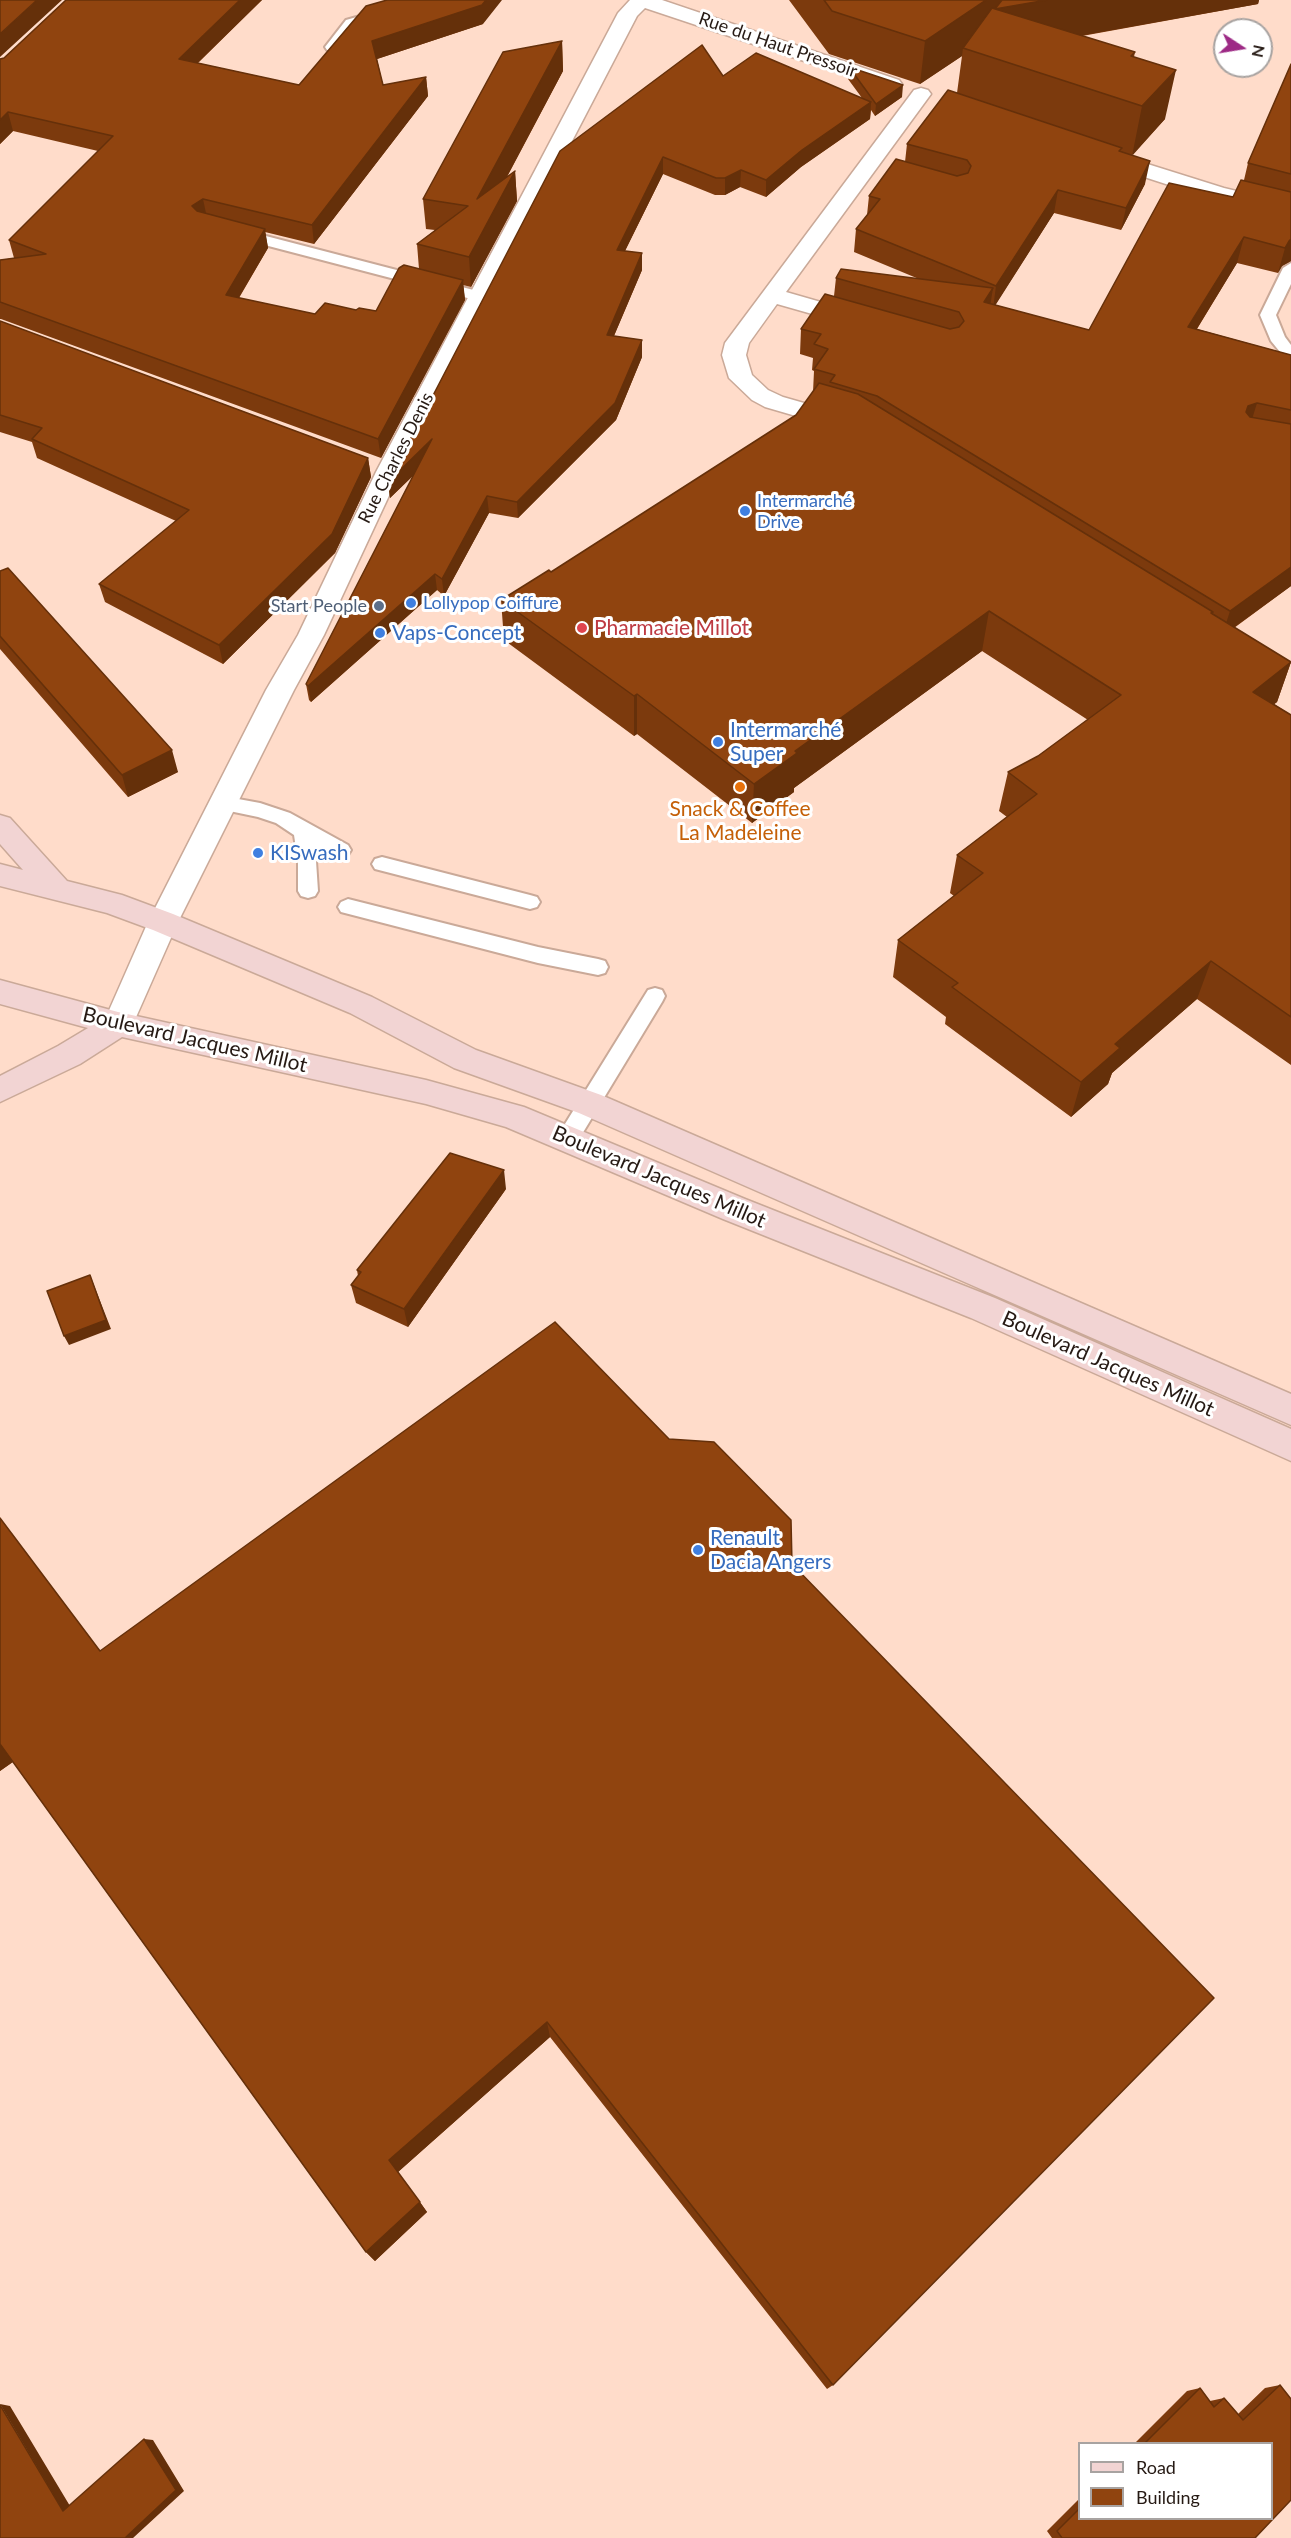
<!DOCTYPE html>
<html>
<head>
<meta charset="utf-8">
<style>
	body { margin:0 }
	#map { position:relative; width:1291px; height:2538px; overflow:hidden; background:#ffdcca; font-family:Lato,sans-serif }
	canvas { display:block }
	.legend { position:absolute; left:1078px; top:2442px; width:195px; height:78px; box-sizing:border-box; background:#fff; border:2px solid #a8a3a1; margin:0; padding:8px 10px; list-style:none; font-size:18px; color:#261a14 }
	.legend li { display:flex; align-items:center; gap:12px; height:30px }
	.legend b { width:30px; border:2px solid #a8a3a1 }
	.north { position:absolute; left:1213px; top:18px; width:60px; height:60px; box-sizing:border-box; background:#fff; border:2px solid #a8a3a1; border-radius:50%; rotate:102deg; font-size:16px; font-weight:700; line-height:24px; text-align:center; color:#261a14 }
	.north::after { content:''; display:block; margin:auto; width:21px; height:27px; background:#9d2a85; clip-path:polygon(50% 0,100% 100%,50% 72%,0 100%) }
</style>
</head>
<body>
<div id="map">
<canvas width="1291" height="2538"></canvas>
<ul class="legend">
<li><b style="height:8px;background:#f2d4d3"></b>Road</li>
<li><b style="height:16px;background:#90440f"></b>Building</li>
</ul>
<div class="north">N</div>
</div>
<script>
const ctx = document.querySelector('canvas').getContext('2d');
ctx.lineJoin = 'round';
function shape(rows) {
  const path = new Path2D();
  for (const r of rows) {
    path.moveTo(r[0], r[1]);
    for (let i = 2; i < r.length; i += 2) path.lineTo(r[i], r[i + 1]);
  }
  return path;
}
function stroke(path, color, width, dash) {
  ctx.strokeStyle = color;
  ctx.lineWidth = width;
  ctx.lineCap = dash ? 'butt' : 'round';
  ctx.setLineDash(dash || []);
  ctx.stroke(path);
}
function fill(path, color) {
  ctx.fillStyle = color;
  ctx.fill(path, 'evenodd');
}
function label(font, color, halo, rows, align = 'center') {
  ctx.font = font + ' Lato,sans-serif';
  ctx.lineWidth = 6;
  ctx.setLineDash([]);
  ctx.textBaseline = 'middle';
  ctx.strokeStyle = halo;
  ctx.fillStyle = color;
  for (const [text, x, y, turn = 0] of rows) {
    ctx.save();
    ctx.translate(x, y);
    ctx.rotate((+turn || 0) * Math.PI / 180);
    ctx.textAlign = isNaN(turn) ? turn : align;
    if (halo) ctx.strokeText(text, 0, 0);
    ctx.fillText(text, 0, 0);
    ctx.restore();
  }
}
const lane = shape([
	[388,0,403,0,388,17,356,26,337,50,327,50,325,47,346,20,378,11,388,0],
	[239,229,485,293,487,296,479,301,234,237,231,234,234,231,239,229],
	[1291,263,1291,284,1276,315,1285,337,1291,345,1291,360,1285,358,1271,341,1260,315,1283,268,1291,263],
	[222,796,260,803,290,813,348,845,351,850,348,855,341,857,315,846,318,891,315,896,308,898,301,896,298,891,298,861,294,835,276,823,258,817,215,808,212,803,215,798,222,796],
	[382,857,530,895,537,897,540,902,537,907,530,909,375,869,372,864,375,859,382,857],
	[348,899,538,947,598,959,605,961,608,967,605,973,598,975,538,963,341,912,338,907,341,902,348,899],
	[655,988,662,990,665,996,662,1002,576,1144,568,1147,560,1144,557,1138,560,1132,648,990,655,988]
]);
const street = shape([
	[630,0,662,0,899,80,902,84,899,88,892,90,885,88,645,8,637,16,400,472,324,635,294,690,178,922,133,1024,129,1032,118,1036,107,1032,103,1024,148,922,266,690,298,635,376,472,618,13,630,0],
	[921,88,928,90,931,94,786,292,866,315,870,320,866,325,858,327,777,304,749,343,746,355,752,375,768,390,783,397,853,417,856,422,853,427,844,430,765,407,752,400,729,378,722,355,725,343,914,90,921,88],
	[1106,151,1224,188,1291,204,1291,218,1209,198,1098,162,1095,157,1098,152,1106,151]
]);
const secondary = shape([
	[0,815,10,818,67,881,122,895,173,914,372,997,476,1050,601,1095,1291,1394,1291,1425,579,1113,454,1068,350,1013,153,930,107,913,0,886,0,864,23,870,0,844,0,815],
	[0,980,118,1012,426,1080,524,1107,745,1199,995,1298,1291,1429,1291,1461,971,1318,723,1219,506,1127,426,1104,122,1037,80,1064,0,1102,0,1076,58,1046,88,1028,0,1004,0,980]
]);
stroke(lane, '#caa998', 4);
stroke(street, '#caa998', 3);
stroke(secondary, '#caa998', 3);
fill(lane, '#fff');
fill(street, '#fff');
fill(secondary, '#f2d4d3');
fill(shape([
	[66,0,262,0,198,63,299,85,366,6,483,24,377,59,383,85,426,77,428,96,314,244,265,232,268,248,239,298,315,314,356,310,376,311,419,269,417,244,435,230,426,229,423,199,562,41,563,71,507,177,515,171,517,201,471,287,463,285,465,300,381,458,1,319,0,319,0,260,14,258,9,240,98,151,13,131,0,144,0,59,4,58],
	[789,0,1259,0,1258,4,1082,36,1135,52,1134,57,1165,119,1132,155,1145,184,1121,230,1054,213,995,305,1089,330,1233,197,1244,180,1248,163,1291,64,1291,261,1282,266,1278,273,1237,263,1197,329,1291,355,1291,586,1234,628,1291,662,1277,702,1274,704,1291,715,1291,1065,1197,999,1112,1073,1108,1084,1071,1117,945,1024,946,1017,893,977,898,940,954,896,950,893,957,855,1007,817,999,811,1008,772,1038,756,1088,720,982,651,794,788,794,792,752,823,637,734,634,736,504,640,501,600,551,572,796,415,813,392,814,371,812,370,813,358,800,354,801,329,834,296,836,278,919,279,854,252,856,229,867,215,869,196,905,162,907,144,957,93,962,56,920,84,829,54],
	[849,67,902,97,875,116,871,110,870,119,801,167,766,197,740,187,725,195,715,195,663,174,625,251,642,253,642,270,614,336,642,340,642,357,616,420,518,518,489,513,444,596,437,590,311,702,309,700,306,684,413,476,390,498,388,482,723,76,862,98,848,79],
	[0,321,368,458,371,477,335,553,223,664,105,602,99,584,176,521,37,458,32,442,0,432],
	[0,571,178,772,128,797,0,649],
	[506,1189,408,1327,356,1303,351,1285,358,1276,357,1270],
	[0,1518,100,1651,792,1564,833,2385,827,2389,550,2037,398,2172,427,2212,375,2261,366,2252,13,1762,0,1771],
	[1280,2385,1291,2399,1291,2500,1255,2538,1052,2538,1047,2531,1080,2498,1080,2518,1272,2518,1272,2444,1134,2444,1187,2391,1200,2388,1210,2401,1224,2398,1238,2414,1265,2388]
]), '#7c3a0d');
fill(shape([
	[37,0,62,0,0,57,0,34],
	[240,0,262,0,182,78,179,59],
	[486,0,502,0,483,24,374,60,372,41],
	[986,0,1259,0,1258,4,989,52,963,48,962,56,920,84,925,41],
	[562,41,563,71,479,229,477,199],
	[1176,70,1165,119,1132,156,1142,106],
	[426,77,428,96,314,244,312,225],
	[903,85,902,97,875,116,876,104],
	[871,102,870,119,801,167,766,197,766,180,802,150],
	[8,112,13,131,0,144,0,120],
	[663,157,663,174,617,267,617,250],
	[1150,161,1145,184,1121,230,1126,208],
	[741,170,740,187,725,195,725,178],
	[515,171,517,201,471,287,469,257],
	[1058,190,1054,213,993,309,996,286],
	[203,199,207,218,196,225,192,206],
	[265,229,268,248,229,314,226,295],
	[1244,237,1237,263,1182,353,1188,327],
	[1291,239,1291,261,1282,266,1278,273,1285,248,1289,241],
	[642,253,642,270,607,352,607,335],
	[463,280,465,300,381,458,378,439],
	[993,288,989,313,984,302],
	[642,340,642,357,616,420,518,518,517,502],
	[1257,403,1249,429,1241,431,1248,406],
	[432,439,434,455,390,498,388,482],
	[368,458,371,477,335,553,223,664,219,645],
	[487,496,489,513,444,596,442,579],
	[1291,567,1291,586,1222,636,1230,611],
	[435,574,437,590,311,702,308,686],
	[989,611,982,651,794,788,794,792,752,823,754,784,795,751],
	[1291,662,1277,702,1240,731,1253,692],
	[637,694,637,734,634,736,634,696],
	[172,750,178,772,128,797,122,775],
	[1211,961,1197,999,1112,1073,1108,1084,1071,1117,1081,1082,1115,1044],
	[504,1170,506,1189,408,1327,404,1309],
	[90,1275,111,1329,69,1345,64,1336],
	[0,1743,14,1761,0,1771],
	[547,2022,550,2037,398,2172,389,2160],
	[420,2202,427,2212,375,2261,366,2252],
	[0,2404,10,2406,73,2511,63,2511],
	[144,2439,153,2440,184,2491,133,2538,125,2538]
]), '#65300a');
const building = shape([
	[0,0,37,0,0,34,0,0],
	[66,0,240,0,179,59,299,85,366,6,387,0,486,0,482,5,372,41,383,85,426,77,312,225,203,199,192,206,197,211,265,229,226,295,315,314,325,303,356,310,359,308,376,311,399,268,404,265,463,280,378,439,0,302,0,260,46,254,9,240,113,136,8,112,0,120,0,59,4,58,66,0],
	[824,0,986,0,925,41,832,11,824,0],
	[1002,0,1047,0,995,9,1002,0],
	[992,8,1135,52,1131,56,1176,70,1142,106,963,48,992,8],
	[562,41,477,199,515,171,469,257,417,244,468,206,423,199,503,52,562,41],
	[702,45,723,76,756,53,871,102,802,150,766,180,741,170,725,178,716,178,663,157,617,250,642,253,607,335,642,340,615,403,517,502,487,496,442,579,435,574,308,686,306,684,432,439,388,482,560,151,702,45],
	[1291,64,1291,174,1248,163,1291,64],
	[849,67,903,85,876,104,849,67],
	[948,90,1122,148,1119,151,1150,161,1126,208,1058,190,996,286,856,229,880,199,869,196,896,159,957,176,968,173,971,166,967,160,907,144,948,90],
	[1241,180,1291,192,1291,239,1289,241,1285,248,1244,237,1188,327,1291,355,1291,410,1257,403,1248,406,1246,412,1250,417,1291,424,1291,567,1230,611,877,396,830,382,835,375,814,369,828,349,814,344,821,334,801,329,825,294,950,329,959,327,964,321,959,312,836,278,841,269,993,288,984,302,1089,330,1169,183,1233,197,1241,180],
	[0,321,368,458,332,534,219,645,99,584,189,510,32,439,42,428,0,415,0,321],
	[819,383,858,394,1213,612,1211,613,1291,662,1253,692,1291,715,1291,1017,1211,961,1115,1044,1120,1048,1081,1082,952,987,958,983,898,940,983,873,957,855,1037,794,1008,772,1038,756,1121,695,989,611,795,751,797,753,754,784,637,694,634,696,501,600,549,570,551,572,796,415,819,383],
	[8,568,172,750,122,775,0,636,0,571,8,568],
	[450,1153,504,1170,404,1309,351,1285,361,1272,357,1270,450,1153],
	[90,1275,106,1320,64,1336,47,1291,90,1275],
	[555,1322,669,1439,714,1442,791,1520,792,1564,1214,1998,833,2385,547,2022,389,2160,420,2202,366,2252,0,1744,0,1518,100,1651,555,1322],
	[1280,2385,1291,2399,1291,2500,1255,2538,1062,2538,1057,2531,1080,2508,1080,2518,1272,2518,1272,2444,1144,2444,1200,2388,1214,2407,1224,2398,1243,2420,1280,2385],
	[0,2405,63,2511,144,2439,176,2490,125,2538,0,2538,0,2405]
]);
fill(building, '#90440f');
stroke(building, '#65300a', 1.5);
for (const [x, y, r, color] of [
	[745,511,6,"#3f7fe0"],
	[411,603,6,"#3f7fe0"],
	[379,606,6,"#5c6f8a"],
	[582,628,6,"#e0444e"],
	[380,633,6,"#3f7fe0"],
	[718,742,6,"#3f7fe0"],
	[740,787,6,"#e8710a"],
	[258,853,6,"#3f7fe0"],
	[698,1550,6,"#3f7fe0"]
]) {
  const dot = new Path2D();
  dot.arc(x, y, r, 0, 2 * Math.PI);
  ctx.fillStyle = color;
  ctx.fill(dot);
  stroke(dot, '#fff', 2);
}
label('18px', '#261a14', '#fff', [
	["Rue du Haut Pressoir",778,45,19],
	["Rue Charles Denis",396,458,-63]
]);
label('18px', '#366cbe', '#fff', [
	["Intermarché",757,501],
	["Drive",757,522],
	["Lollypop Coiffure",423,603]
], 'left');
label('18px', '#4e5e75', '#fff', [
	["Start People",367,606]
], 'right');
label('21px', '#be3a42', '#fff', [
	["Pharmacie Millot",594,628]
], 'left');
label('21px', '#366cbe', '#fff', [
	["Vaps-Concept",392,633],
	["Intermarché",730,730],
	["Super",730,754],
	["KISwash",270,853],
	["Renault",710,1538],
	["Dacia Angers",710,1562]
], 'left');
label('21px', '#c56008', '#fff', [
	["Snack & Coffee",740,809],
	["La Madeleine",740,833]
]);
label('21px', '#261a14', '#fff', [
	["Boulevard Jacques Millot",195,1040,13],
	["Boulevard Jacques Millot",659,1177,23],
	["Boulevard Jacques Millot",1108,1364,24]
]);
</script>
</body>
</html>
